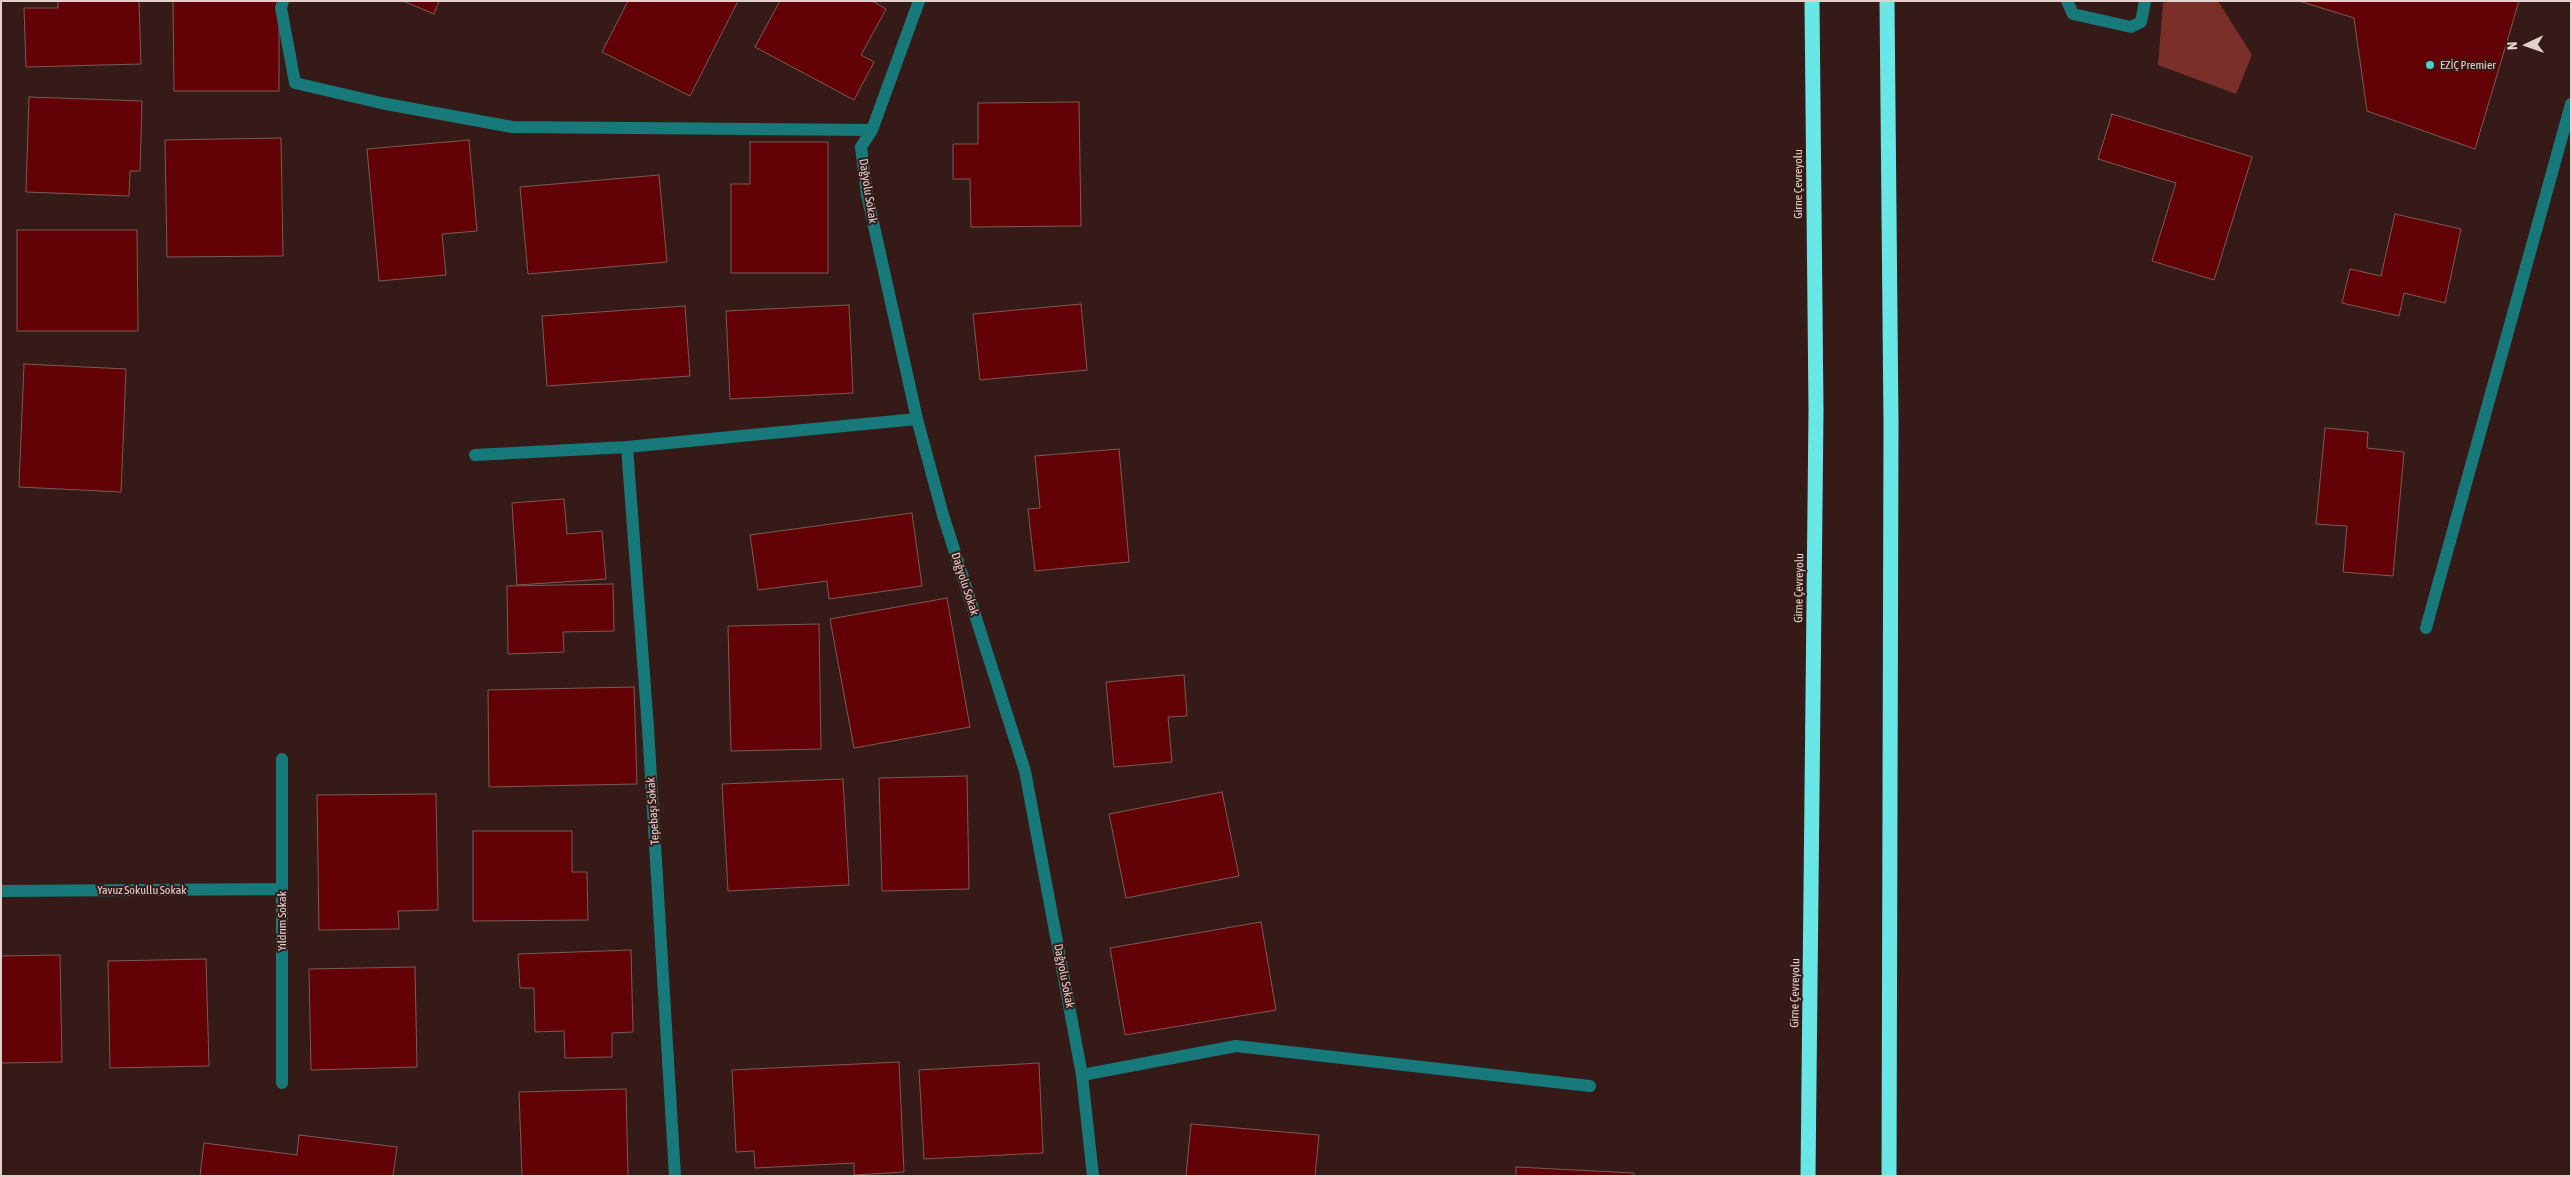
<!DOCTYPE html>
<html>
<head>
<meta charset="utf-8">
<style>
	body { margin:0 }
	#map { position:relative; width:2572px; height:1177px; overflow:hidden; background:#351a17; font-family:"Asap Condensed",sans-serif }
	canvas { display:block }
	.frame { position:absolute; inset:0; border:2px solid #e3d0cd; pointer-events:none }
	.north { position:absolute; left:2502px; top:20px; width:50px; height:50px; -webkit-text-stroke:4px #351a17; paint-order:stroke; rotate:267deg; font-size:14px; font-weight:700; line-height:20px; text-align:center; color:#e3d0cd }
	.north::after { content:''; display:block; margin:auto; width:18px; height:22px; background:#e3d0cd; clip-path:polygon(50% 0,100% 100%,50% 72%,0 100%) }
</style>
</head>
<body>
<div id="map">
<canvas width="2572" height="1177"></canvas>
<div class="frame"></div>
<div class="north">N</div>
</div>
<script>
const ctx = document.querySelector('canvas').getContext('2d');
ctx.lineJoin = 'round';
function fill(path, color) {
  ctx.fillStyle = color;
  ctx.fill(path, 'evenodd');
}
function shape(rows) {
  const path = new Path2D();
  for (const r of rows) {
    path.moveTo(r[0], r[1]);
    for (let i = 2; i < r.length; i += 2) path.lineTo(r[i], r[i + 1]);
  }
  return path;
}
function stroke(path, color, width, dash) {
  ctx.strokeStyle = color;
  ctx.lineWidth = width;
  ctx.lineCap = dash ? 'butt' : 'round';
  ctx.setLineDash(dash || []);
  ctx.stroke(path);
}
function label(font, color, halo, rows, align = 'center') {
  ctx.font = font + ' "Asap Condensed",sans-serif';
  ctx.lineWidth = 4;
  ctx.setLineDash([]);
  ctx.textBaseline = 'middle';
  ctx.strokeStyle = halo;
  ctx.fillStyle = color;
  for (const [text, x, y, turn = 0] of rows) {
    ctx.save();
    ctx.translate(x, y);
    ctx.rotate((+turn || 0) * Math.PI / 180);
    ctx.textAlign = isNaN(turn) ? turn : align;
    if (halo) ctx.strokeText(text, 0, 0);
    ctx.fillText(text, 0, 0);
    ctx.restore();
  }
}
fill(shape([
	[2170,1,2218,1,2252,55,2236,94,2158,65,2163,3]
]), '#7a2f29');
const building = shape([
	[58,1,139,1,141,64,26,67,24,8,58,8,58,1],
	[173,1,279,1,279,91,174,91,173,1],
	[403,1,439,1,434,14,403,1],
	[628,1,738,1,690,96,602,52,628,1],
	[780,1,872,1,886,9,861,55,874,62,854,100,755,47,780,1],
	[2299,1,2519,1,2475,149,2367,111,2354,18,2299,1],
	[29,97,142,101,140,171,130,171,129,196,26,192,29,97],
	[1079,102,1081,226,971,227,970,179,953,179,953,144,978,144,978,103,1079,102],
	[2112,114,2252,157,2214,280,2152,261,2176,183,2098,159,2112,114],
	[281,138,283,256,167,257,165,140,281,138],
	[469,140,477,231,442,234,446,275,379,281,367,149,469,140],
	[750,142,828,142,828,273,731,273,731,184,750,184,750,142],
	[659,175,667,262,528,274,520,187,659,175],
	[2395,214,2461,229,2445,303,2404,293,2399,316,2342,303,2350,269,2381,276,2395,214],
	[17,230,137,230,138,331,17,331,17,230],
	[1081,304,1087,370,980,380,973,314,1081,304],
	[849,305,853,393,730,399,726,311,849,305],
	[685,306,690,376,547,386,542,316,685,306],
	[24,364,126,369,121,492,19,487,24,364],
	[2325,428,2368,432,2367,448,2404,452,2393,576,2343,572,2347,526,2316,524,2325,428],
	[1119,449,1129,562,1035,571,1028,509,1040,508,1035,456,1119,449],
	[564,499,567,534,602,531,606,579,517,585,512,503,564,499],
	[912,513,922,586,829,599,827,581,758,590,750,535,912,513],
	[613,584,614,631,563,632,564,652,508,654,507,586,613,584],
	[947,598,970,727,854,748,830,619,947,598],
	[819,624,821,749,731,751,728,626,819,624],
	[1184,675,1187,716,1168,717,1172,762,1114,767,1106,682,1184,675],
	[634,687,637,784,489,787,488,690,634,687],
	[967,776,969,889,882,891,879,778,967,776],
	[843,779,849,885,728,891,722,784,843,779],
	[1222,792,1239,876,1126,898,1109,814,1222,792],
	[436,794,438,910,398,911,399,929,319,930,317,795,436,794],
	[473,831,572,831,572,872,587,872,588,920,473,921,473,831],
	[1261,922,1276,1010,1125,1035,1110,948,1261,922],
	[631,950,633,1032,612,1033,612,1057,565,1058,564,1031,535,1032,534,988,520,988,518,954,631,950],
	[60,955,62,1062,1,1063,1,956,60,955],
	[206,959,209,1066,110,1068,108,961,206,959],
	[415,967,417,1067,311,1070,309,969,415,967],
	[899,1062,904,1172,854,1175,854,1163,755,1168,754,1151,736,1152,732,1070,899,1062],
	[1039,1063,1043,1153,924,1159,919,1070,1039,1063],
	[626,1089,628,1176,522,1176,519,1092,626,1089],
	[1191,1124,1319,1135,1315,1176,1186,1176,1191,1124],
	[299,1135,397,1147,393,1176,200,1176,204,1143,297,1155,299,1135],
	[1516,1167,1634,1173,1634,1176,1516,1176,1516,1167]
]);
fill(building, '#630206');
stroke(building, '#7c5b56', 1);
stroke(shape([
	[283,1,281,8,295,83,381,103,512,127,872,130],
	[919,1,872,130,861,147,867,195,917,419,943,515,1025,771,1082,1075,1093,1176],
	[2067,1,2073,14,2131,27,2141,22,2145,1],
	[627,447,648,728,675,1176],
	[475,455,627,447,917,419],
	[2426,628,2571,104],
	[282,759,282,1083],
	[1,891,282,889],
	[1082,1075,1236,1046,1590,1086]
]), '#17797a', 12);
stroke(shape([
	[1887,1,1891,424,1889,1176],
	[1808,1176,1816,410,1812,1]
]), '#69e7e7', 15);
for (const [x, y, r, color] of [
	[2430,65,5,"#52cdcd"]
]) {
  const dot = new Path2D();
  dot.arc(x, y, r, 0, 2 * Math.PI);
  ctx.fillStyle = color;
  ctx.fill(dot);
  stroke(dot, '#351a17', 2);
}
label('12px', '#e3d0cd', '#351a17', [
	["EZİÇ Premier",2440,65]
], 'left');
label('12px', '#e3d0cd', '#351a17', [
	["Girne Çevreyolu",1798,184,-90],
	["Dağyolu Sokak",868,191,81],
	["Dağyolu Sokak",965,584,72],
	["Girne Çevreyolu",1799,588,-89],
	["Tepebaşı Sokak",653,811,-94],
	["Yavuz Sokullu Sokak",142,890],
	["Yıldrım Sokak",282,921,-90],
	["Dağyolu Sokak",1064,976,79],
	["Girne Çevreyolu",1795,993,-89]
]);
</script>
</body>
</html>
